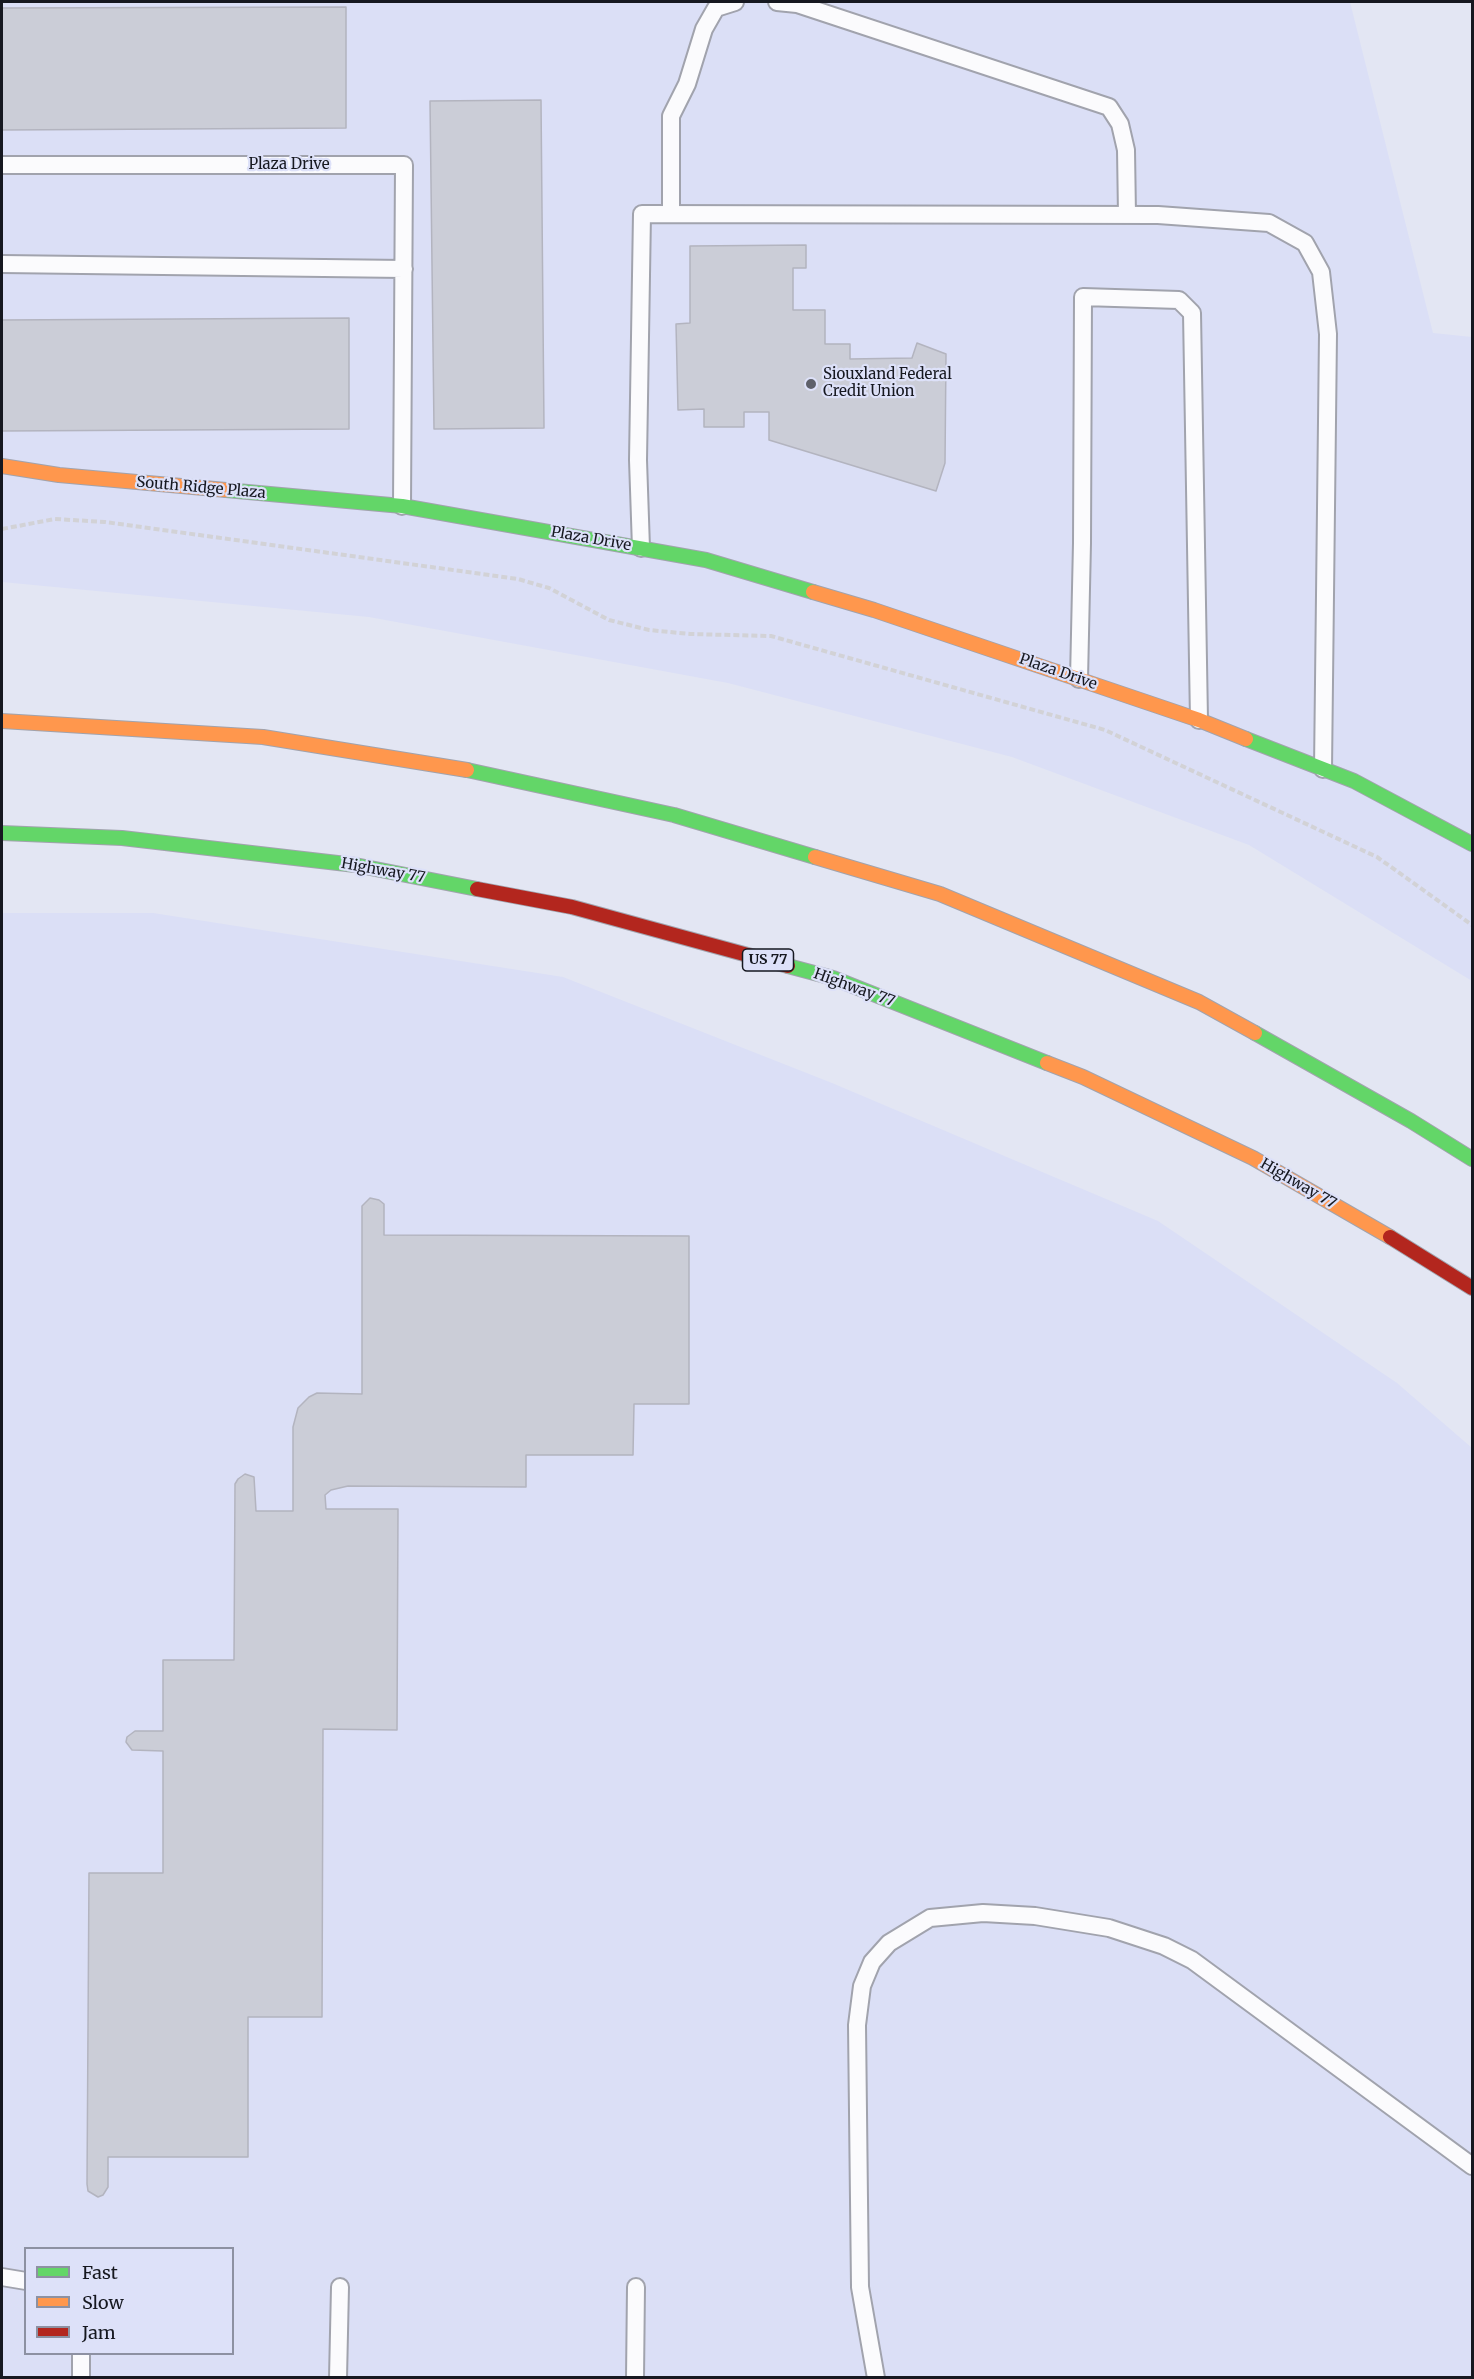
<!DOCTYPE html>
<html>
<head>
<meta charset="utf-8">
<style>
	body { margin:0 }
	#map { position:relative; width:1474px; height:2379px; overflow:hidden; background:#e3e6f3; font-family:Merriweather,serif }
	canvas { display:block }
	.frame { position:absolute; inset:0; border:3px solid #161820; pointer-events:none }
	.legend { position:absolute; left:24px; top:2247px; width:210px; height:108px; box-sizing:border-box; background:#dde1f9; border:2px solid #8d91a2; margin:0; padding:8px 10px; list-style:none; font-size:18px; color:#161820 }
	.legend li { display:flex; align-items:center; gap:12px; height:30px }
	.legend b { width:30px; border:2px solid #8d91a2 }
</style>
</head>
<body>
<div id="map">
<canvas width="1474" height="2379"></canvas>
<div class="frame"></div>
<ul class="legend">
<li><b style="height:8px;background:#63d668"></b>Fast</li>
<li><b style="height:8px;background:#ff974d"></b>Slow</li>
<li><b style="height:8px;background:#b3261e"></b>Jam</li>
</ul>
</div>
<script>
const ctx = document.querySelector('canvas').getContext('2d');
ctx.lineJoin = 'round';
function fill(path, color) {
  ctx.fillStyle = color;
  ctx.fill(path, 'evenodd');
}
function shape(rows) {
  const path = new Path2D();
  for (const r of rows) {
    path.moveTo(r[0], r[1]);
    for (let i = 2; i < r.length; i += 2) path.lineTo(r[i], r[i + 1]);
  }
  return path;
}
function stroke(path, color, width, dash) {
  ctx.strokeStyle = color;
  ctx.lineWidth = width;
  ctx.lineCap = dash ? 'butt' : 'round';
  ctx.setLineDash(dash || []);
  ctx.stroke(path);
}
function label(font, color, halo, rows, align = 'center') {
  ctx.font = font + ' Merriweather,serif';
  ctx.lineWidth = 4.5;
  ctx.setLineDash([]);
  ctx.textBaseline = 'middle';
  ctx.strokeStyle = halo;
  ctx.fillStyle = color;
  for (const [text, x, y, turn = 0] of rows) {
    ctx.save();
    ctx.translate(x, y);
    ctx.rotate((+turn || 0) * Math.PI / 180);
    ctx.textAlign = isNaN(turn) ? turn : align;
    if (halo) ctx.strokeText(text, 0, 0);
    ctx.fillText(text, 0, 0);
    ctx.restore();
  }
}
fill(shape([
	[2,2,1350,2,1433,333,1472,337,1472,981,1249,845,1012,757,728,683,369,617,2,582],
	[2,913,153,913,563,977,832,1083,1158,1221,1397,1383,1472,1448,1472,2377,2,2378],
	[26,2248,232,2248,232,2354,26,2354]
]), '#dbdff6');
const building = shape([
	[346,7,346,128,2,130,2,8,346,7],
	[541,100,544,428,434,429,430,101,541,100],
	[806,245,806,268,793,268,793,310,825,310,825,344,850,344,850,359,912,358,917,343,946,354,945,463,936,491,769,440,769,412,744,412,744,427,704,427,704,409,678,410,676,324,690,323,690,246,806,245],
	[349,318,349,429,2,431,2,320,349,318],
	[370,1198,379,1200,384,1204,384,1235,689,1236,689,1404,634,1404,633,1455,526,1455,526,1487,348,1486,331,1490,325,1495,326,1509,398,1509,397,1730,323,1729,322,2017,248,2017,248,2157,108,2157,108,2187,103,2195,98,2197,88,2191,87,2184,89,1873,163,1873,163,1751,132,1750,126,1742,127,1737,135,1731,163,1731,163,1660,234,1660,235,1484,238,1479,245,1474,254,1477,256,1511,293,1511,293,1427,298,1408,309,1397,317,1393,362,1394,362,1206,370,1198]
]);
fill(building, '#cbcdd7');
stroke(building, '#b3b4bf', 1.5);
const lane = shape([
	[777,2,797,4,1109,107,1120,124,1126,150,1127,215],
	[2,165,404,165,402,506],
	[671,214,671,116,687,84,704,29,716,8,735,2],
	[2,264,404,269],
	[641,548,638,460,642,214,1158,215,1269,223,1305,243,1321,272,1328,334,1323,769],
	[1079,679,1082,543,1083,297,1179,300,1192,313,1199,720],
	[2,2277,26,2281],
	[81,2378,81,2354],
	[338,2378,340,2287],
	[635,2378,636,2287],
	[876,2378,860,2287,857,2025,862,1986,872,1962,889,1943,930,1918,983,1913,1035,1916,1109,1928,1164,1946,1192,1960,1472,2166]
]);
const fast = shape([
	[226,490,402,506,706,560,813,592],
	[1246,739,1354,781,1472,844],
	[467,770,674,815,815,857],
	[2,833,122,838,355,865,477,889],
	[788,966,833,978,1047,1063],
	[1255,1033,1411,1121,1472,1159]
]);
const slow = shape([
	[2,466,59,475,226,490],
	[813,592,874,610,1199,720,1246,739],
	[2,721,263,737,467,770],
	[815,857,940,894,1199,1002,1255,1033],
	[1047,1063,1083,1077,1253,1158,1390,1237]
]);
const jam = shape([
	[477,889,572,907,788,966],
	[1390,1237,1472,1288]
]);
stroke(lane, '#a1a3ad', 20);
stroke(fast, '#a1a3ad', 16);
stroke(slow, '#a1a3ad', 16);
stroke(jam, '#a1a3ad', 16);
stroke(shape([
	[2,529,55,519,105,522,518,579,549,588,609,620,649,630,690,634,771,636,1105,730,1377,857,1472,925]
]), '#d2d2d6', 4, [6, 3]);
stroke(lane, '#fbfbfd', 16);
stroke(fast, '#63d668', 14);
stroke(slow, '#ff974d', 14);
stroke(jam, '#b3261e', 14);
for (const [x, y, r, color] of [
	[811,384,6,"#5e606a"]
]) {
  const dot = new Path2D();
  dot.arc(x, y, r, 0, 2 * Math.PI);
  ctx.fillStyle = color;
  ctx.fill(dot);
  stroke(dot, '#dde1f9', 2);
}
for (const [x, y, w] of [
	[768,960,51]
]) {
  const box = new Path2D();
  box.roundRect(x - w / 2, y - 11, w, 22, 4.5);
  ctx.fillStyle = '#dde1f9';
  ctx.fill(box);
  stroke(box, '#161820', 1.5);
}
label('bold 14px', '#161820', null, [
	["US 77",768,960]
]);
label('15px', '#161820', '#dde1f9', [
	["Plaza Drive",289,165],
	["South Ridge Plaza",201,488,5],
	["Plaza Drive",591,539,10],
	["Plaza Drive",1058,672,19],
	["Highway 77",383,871,10],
	["Highway 77",854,988,20],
	["Highway 77",1298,1184,30]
]);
label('15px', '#161820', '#dde1f9', [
	["Siouxland Federal",823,375],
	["Credit Union",823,392]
], 'left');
</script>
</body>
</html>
